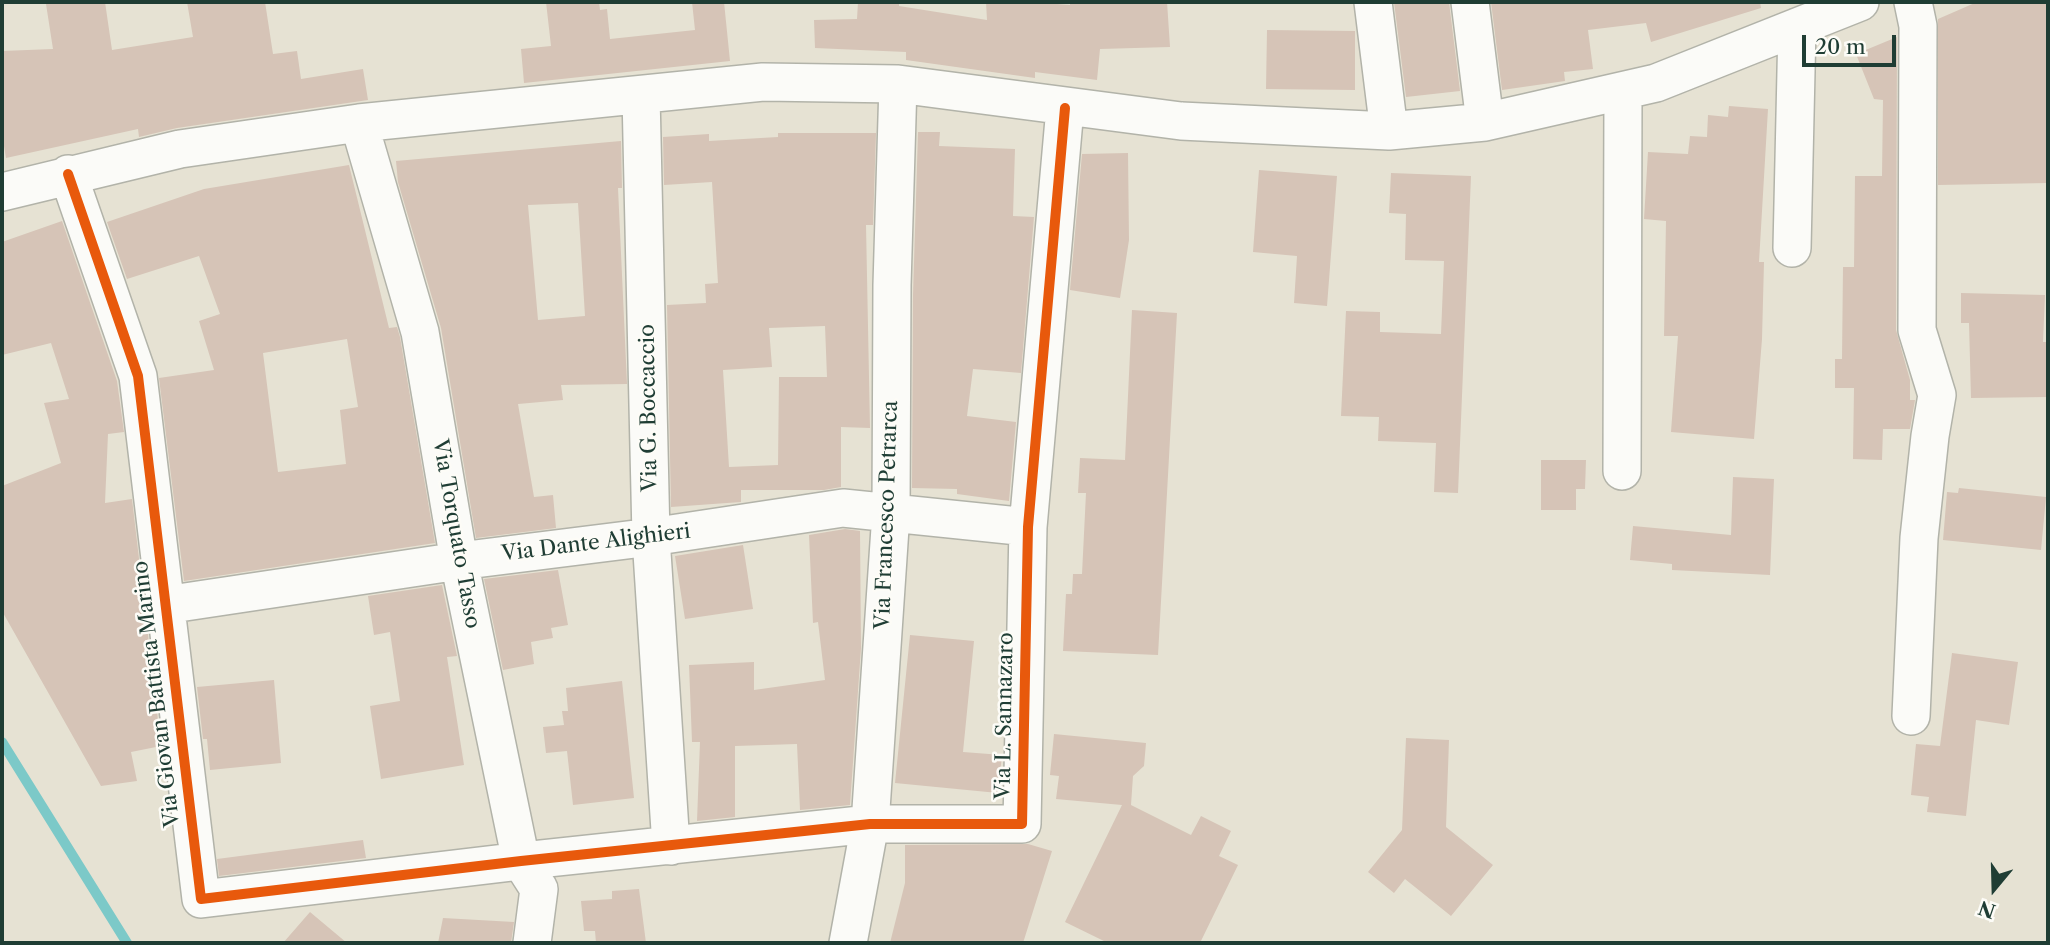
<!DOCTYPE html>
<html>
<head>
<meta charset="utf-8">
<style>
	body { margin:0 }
	#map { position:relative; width:2050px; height:945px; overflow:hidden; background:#e6e2d3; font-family:"Libre Caslon Text",serif }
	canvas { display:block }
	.frame { position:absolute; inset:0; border:4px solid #1f3d34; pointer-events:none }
	.north { position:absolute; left:1959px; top:854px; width:70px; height:70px; -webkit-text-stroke:5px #fdfcf7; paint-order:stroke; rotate:199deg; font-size:19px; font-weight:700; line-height:28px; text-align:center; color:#1f3d34 }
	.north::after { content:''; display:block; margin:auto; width:24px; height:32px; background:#1f3d34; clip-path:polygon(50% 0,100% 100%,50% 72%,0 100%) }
	.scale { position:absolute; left:1802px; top:35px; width:94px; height:32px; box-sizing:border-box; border:4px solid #1f3d34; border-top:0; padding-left:9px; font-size:21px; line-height:24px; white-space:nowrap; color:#1f3d34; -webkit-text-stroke:5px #fdfcf7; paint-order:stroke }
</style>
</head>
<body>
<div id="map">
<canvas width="2050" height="945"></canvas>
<div class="frame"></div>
<div class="north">N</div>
<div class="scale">20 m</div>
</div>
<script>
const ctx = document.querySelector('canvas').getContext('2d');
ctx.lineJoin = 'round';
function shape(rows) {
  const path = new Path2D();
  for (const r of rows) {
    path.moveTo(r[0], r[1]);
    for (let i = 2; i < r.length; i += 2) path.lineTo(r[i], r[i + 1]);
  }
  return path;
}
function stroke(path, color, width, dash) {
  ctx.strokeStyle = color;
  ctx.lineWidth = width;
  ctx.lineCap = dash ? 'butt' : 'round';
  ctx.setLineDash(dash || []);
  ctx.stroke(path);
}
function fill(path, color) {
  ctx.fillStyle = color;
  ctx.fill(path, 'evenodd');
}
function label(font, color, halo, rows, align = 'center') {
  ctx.font = font + ' "Libre Caslon Text",serif';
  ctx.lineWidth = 5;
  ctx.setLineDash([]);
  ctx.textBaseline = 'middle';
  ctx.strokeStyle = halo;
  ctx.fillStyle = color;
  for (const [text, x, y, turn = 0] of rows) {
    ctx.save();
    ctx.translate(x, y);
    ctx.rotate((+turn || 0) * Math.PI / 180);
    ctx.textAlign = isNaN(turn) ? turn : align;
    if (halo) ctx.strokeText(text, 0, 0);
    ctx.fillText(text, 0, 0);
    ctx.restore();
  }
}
stroke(shape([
	[2,742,127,943]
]), '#7cc9c8', 10);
fill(shape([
	[60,2,105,2,112,50,193,37,187,2,265,2,273,54,297,51,301,79,363,69,368,100,177,128,139,137,138,129,6,158,2,134,2,51,53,49,46,4],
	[546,2,599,2,600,10,607,9,610,39,695,30,692,2,724,2,730,61,524,83,521,49,551,46],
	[858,2,899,4,899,6,987,20,986,2,1031,2,1070,5,1070,2,1167,2,1170,47,1100,49,1097,80,1035,72,1035,78,906,60,906,52,815,48,814,20,857,19],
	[1394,2,1449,2,1460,91,1406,97],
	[1491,2,1760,2,1761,8,1651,42,1646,23,1588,30,1593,69,1564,72,1565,81,1502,90],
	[1977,2,2048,2,2048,183,1938,185,1938,19],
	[1267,30,1355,31,1355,90,1266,89],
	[1897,37,1896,330,1910,380,1910,400,1915,400,1910,429,1883,429,1882,460,1853,459,1854,388,1835,388,1835,359,1842,359,1843,267,1854,267,1855,176,1882,176,1883,100,1874,99,1856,54],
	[1729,106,1768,109,1759,262,1764,262,1762,339,1754,439,1671,432,1678,336,1664,336,1666,221,1644,219,1648,152,1688,154,1690,136,1707,137,1708,115,1728,117],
	[918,132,940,132,939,146,1015,149,1013,216,1034,217,1021,373,973,369,967,416,1016,422,1009,501,957,494,957,489,912,488,913,295],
	[778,133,876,133,873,225,866,225,870,428,841,427,841,487,824,490,741,490,741,502,671,507,667,305,706,303,705,284,718,283,712,182,664,185,663,137,709,134,709,141,778,137],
	[825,326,827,377,779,377,778,465,729,467,723,370,772,367,769,328],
	[621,141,622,188,618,188,627,384,561,385,563,400,518,404,534,497,553,495,556,528,476,538,441,328,398,182,396,161],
	[578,203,585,316,538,320,528,205],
	[1128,153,1129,240,1120,298,1070,290,1082,154],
	[349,165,389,328,397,327,400,337,435,543,184,581,159,378,214,370,199,321,220,314,199,256,127,279,107,222,204,189],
	[347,339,358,407,340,410,346,464,278,472,263,353],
	[1259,170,1337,176,1327,306,1294,303,1297,256,1253,252],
	[1391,173,1471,176,1458,493,1434,492,1436,443,1378,441,1379,417,1341,416,1346,311,1380,312,1380,332,1441,334,1444,261,1405,260,1406,214,1389,213],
	[62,221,117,381,124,432,108,434,105,503,132,499,161,746,131,752,137,781,101,786,2,611,2,486,61,463,44,403,69,399,51,343,2,355,2,242],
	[1961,293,2045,295,2043,342,2048,342,2048,397,1971,398,1969,323,1961,323],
	[1132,310,1177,313,1158,655,1063,651,1066,594,1072,594,1073,574,1082,574,1086,493,1078,493,1080,458,1125,460],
	[1541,460,1586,460,1585,489,1576,489,1576,510,1541,510],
	[1733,477,1774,479,1770,575,1672,570,1672,564,1630,560,1633,526,1731,535],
	[1959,488,2046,497,2041,550,1943,540,1947,492,1958,493],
	[845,529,860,531,861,648,850,805,800,810,797,744,735,746,735,817,697,821,700,742,692,742,689,665,754,662,754,690,825,680,818,622,813,623,809,535],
	[743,545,753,609,685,619,675,556],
	[558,570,568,625,551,628,553,638,531,642,534,664,503,670,484,579],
	[442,585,457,656,447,657,464,765,381,779,370,706,400,701,390,632,374,635,368,596],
	[910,635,974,641,963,752,1002,755,998,793,895,783],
	[1952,653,2018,662,2009,725,1976,720,1966,816,1927,812,1929,797,1911,795,1916,744,1940,746],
	[274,680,281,763,210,770,207,739,203,739,197,687],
	[622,681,634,798,573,805,567,751,546,753,543,727,564,725,562,711,568,711,566,688],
	[1054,734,1146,743,1144,766,1133,776,1131,805,1191,835,1201,816,1231,831,1219,856,1238,865,1200,943,1108,943,1065,922,1122,805,1056,799,1059,776,1050,775],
	[1406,738,1449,740,1446,827,1493,865,1451,916,1405,879,1394,893,1368,872,1402,830],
	[363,840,366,858,219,876,217,859],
	[1028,844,1052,851,1023,943,890,943,905,883,905,845],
	[639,889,646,943,596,943,595,931,584,931,581,901,612,899,612,891],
	[310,912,347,943,283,943],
	[443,918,514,922,511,943,438,943]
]), '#d6c4b7');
const street = shape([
	[1373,2,1389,131],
	[1470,2,1485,122],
	[641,95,651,537,671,846],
	[359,123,420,332,459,561,521,861,539,889,532,943],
	[68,174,138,376,201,899,521,861,870,824,1022,824,1028,527,1065,108],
	[2,192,180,149,359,123,763,82,898,84,1181,121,1389,131,1485,122,1656,83,1860,2],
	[1792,248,1797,27],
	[1622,471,1623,91],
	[165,605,459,561,651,537,843,508,1028,527],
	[1911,716,1919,538,1930,436,1937,395,1917,330,1918,26,1913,2],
	[848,943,870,824,891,513,892,285,898,84]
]);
stroke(street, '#b2b3a9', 40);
stroke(street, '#fbfbf8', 37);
stroke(shape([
	[68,174,138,376,201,899,521,861,870,824,1022,824,1028,527,1065,108]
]), '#e8590c', 10);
label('21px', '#1f3d34', '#fdfcf7', [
	["Via G. Boccaccio",649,408,-91],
	["Via Francesco Petrarca",887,515,-88],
	["Via Torquato Tasso",456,534,80],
	["Via Dante Alighieri",596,543,-7],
	["Via Giovan Battista Marino",157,694,-97],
	["Via L. Sannazaro",1005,716,-89]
]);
</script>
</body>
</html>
